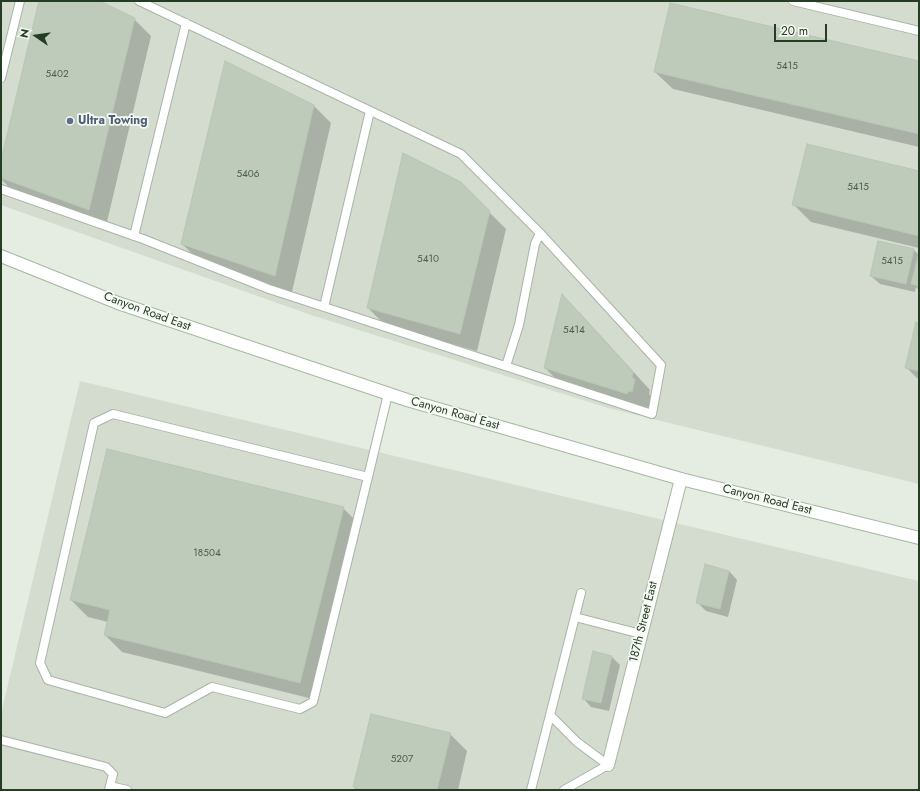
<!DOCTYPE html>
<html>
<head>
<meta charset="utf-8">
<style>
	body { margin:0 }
	#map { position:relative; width:920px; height:791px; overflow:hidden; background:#e5ece2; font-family:Jost,sans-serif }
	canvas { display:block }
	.frame { position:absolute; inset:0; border:2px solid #253d22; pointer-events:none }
	.north { position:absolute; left:16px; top:16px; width:40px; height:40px; -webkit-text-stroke:3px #f5f9f3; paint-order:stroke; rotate:283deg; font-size:11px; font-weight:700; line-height:16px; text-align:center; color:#253d22 }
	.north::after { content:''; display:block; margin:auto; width:14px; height:18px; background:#253d22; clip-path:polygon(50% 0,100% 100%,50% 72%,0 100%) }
	.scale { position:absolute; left:774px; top:24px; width:53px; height:18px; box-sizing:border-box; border:2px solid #253d22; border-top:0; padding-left:5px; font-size:12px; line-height:14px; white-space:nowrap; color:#253d22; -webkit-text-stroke:3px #f5f9f3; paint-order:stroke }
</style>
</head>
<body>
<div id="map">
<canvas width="920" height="791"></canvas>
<div class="frame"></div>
<div class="north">N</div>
<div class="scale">20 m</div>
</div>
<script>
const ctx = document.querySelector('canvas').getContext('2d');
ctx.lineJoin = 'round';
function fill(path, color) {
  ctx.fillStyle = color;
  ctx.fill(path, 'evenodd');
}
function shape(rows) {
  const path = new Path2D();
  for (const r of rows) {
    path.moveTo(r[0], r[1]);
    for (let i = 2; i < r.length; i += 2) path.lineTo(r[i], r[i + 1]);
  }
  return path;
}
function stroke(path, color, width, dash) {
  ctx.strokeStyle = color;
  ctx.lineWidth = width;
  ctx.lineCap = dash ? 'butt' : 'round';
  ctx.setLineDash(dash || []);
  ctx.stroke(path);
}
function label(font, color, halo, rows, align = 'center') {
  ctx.font = font + ' Jost,sans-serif';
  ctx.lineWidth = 3.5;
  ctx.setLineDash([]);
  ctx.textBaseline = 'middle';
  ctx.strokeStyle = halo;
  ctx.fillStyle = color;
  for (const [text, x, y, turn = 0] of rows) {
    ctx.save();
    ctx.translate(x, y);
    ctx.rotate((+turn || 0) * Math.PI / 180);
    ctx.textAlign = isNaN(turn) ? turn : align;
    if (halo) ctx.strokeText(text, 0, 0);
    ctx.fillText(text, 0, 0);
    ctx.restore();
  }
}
fill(shape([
	[1,1,919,1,919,484,608,408,314,316,1,205],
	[80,381,919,581,919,790,1,790,1,714]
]), '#d4dcd0');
fill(shape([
	[40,1,98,1,134,19,151,36,106,226,15,193,1,179,1,164],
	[919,62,919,147,673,89,655,72],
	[225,63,314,106,331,123,292,292,200,261,182,244],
	[919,172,919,248,811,222,794,205],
	[460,183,506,229,477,351,385,325,368,308],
	[914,250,919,255,919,290,916,287,915,292,880,284,871,276],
	[579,312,650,390,649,394,652,397,649,408,645,407,644,411,562,385,545,368],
	[919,324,919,380,906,367],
	[343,508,360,525,317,700,122,652,105,635,108,622,88,617,71,600],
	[729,571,737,580,728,617,706,611,697,602],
	[612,657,620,665,609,711,591,707,583,698],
	[450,734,467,751,458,790,357,790,354,787]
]), '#0003');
const building = shape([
	[39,1,100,1,135,18,89,210,1,178,1,160,39,1],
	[670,3,919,61,919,134,654,72,670,3],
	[225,61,314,105,275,276,181,244,225,61],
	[807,144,919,171,919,236,792,205,807,144],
	[403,153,461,182,490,211,460,334,367,308,403,153],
	[878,241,914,249,906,284,870,276,878,241],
	[919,252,919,286,911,284,919,252],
	[562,294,633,372,632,378,635,379,632,392,628,391,627,394,544,368,562,294],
	[916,322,919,323,919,371,905,368,916,322],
	[107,449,344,507,300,683,104,635,110,610,70,600,107,449],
	[705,564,729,571,720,609,696,603,705,564],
	[593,651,612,656,601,703,582,699,593,651],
	[371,714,451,733,437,790,364,790,353,787,371,714]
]);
fill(building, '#becaba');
stroke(building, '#b9c6b5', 1);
const lane = shape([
	[793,1,919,31],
	[1,78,20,1],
	[1,189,143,239,269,289,652,414,661,365,540,233,461,154,139,1],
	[134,236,186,23],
	[324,307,370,111],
	[506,366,519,325,535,244,540,233],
	[368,477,113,414,94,423,40,663,48,680,165,713,212,687,300,709,313,702,368,477,388,394],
	[575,617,641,634],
	[550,715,577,742,608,765,564,790],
	[1,740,106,767,113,774,109,790],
	[110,786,127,790],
	[531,790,581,593]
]);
const street = shape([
	[608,765,681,479]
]);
const secondary = shape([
	[1,256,118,303,407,400,681,479,919,538]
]);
stroke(lane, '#a8b4a5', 10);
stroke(street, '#a8b4a5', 14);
stroke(secondary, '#a5b8a0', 14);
stroke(lane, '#fff', 8);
stroke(street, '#fff', 12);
stroke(secondary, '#fff', 12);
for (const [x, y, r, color] of [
	[70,121,4,"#5c6f8a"]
]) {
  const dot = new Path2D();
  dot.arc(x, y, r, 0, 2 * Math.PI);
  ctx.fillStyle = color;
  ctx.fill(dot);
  stroke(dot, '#f5f9f3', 1.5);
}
label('10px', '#4b6048', null, [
	["5415",787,67],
	["5402",57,75],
	["5406",248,175],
	["5415",858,188],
	["5410",428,260],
	["5415",892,262],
	["5414",574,331],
	["18504",207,554],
	["5207",402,760]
]);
label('bold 12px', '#4e5e75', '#f5f9f3', [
	["Ultra Towing",78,121]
], 'left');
label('12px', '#253d22', '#f5f9f3', [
	["Canyon Road East",147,312,20],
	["Canyon Road East",455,414,16],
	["Canyon Road East",767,500,14],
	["187th Street East",644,622,-76]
]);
</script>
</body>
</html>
